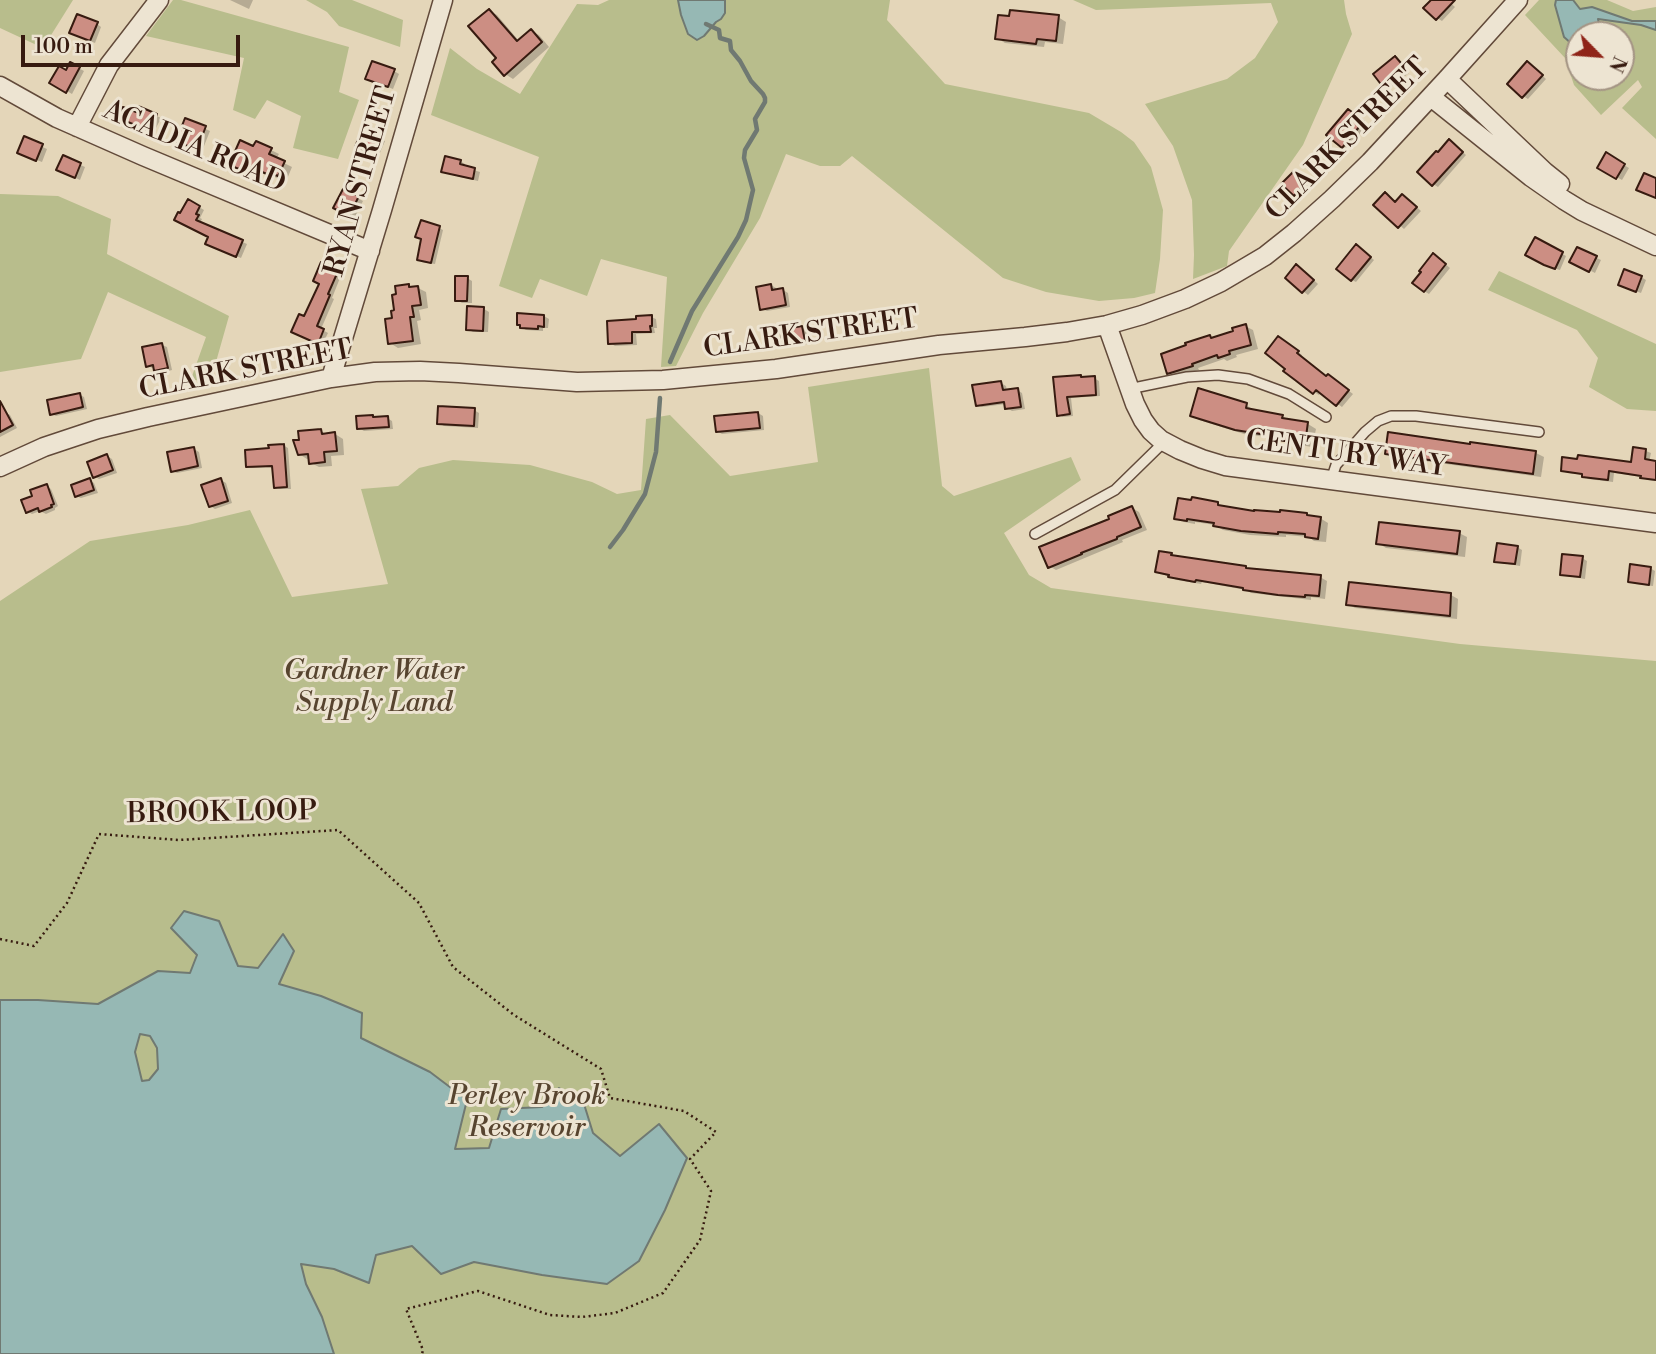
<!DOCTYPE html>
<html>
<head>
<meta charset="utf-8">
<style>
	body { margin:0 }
	#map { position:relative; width:1656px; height:1354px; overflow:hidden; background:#e4d6b9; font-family:"Libre Bodoni",serif }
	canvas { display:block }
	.north { position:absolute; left:1565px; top:21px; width:70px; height:70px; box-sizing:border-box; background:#ede4d2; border:2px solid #a49484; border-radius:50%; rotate:115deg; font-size:19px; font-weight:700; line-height:28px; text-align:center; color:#371b10 }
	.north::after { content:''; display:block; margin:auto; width:24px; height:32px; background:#8f2418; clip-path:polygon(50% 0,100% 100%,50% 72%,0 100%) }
	.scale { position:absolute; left:21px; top:35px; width:219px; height:32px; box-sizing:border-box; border:4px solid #371b10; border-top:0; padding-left:9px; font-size:21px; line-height:24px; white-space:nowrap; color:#371b10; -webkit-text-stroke:5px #ede4d2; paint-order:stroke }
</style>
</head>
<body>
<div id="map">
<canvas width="1656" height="1354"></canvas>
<div class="north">N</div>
<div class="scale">100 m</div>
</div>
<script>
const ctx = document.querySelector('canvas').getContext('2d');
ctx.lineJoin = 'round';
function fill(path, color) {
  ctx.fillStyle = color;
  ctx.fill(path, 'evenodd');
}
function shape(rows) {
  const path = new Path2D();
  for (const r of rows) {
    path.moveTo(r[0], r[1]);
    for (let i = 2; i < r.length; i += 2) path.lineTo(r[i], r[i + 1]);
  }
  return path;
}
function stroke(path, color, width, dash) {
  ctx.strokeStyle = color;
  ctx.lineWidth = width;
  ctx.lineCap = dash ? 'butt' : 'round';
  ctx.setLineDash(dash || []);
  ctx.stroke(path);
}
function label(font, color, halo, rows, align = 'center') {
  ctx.font = font + ' "Libre Bodoni",serif';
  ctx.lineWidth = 6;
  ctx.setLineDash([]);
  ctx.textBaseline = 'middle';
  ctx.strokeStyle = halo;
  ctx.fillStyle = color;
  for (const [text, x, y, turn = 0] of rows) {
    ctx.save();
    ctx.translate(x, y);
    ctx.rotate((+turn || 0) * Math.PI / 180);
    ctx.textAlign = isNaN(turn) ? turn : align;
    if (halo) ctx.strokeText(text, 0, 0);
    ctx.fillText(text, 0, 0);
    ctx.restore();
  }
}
fill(shape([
	[0,0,73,0,43,48,0,28],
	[173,0,181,0,349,47,339,92,359,100,338,159,293,148,301,116,267,100,255,119,233,110,244,58,146,36],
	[306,0,352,0,403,20,400,47,339,26,327,12],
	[609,0,890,0,887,20,945,84,1089,113,1121,132,1134,142,1151,167,1163,210,1160,259,1155,293,1134,298,1099,301,1046,292,1003,278,852,156,840,166,820,166,786,154,760,218,703,313,676,366,661,367,667,277,601,259,587,296,540,279,532,298,499,286,539,157,431,115,450,48,477,69,520,94,577,4,598,5],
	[1073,0,1344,0,1346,14,1352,34,1303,145,1229,251,1227,266,1193,279,1194,255,1192,200,1173,146,1145,104,1227,79,1255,58,1278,22,1271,3,1096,10],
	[1539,0,1607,0,1633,11,1656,7,1656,139,1622,108,1642,87,1638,80,1601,115,1574,85,1565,58,1525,15],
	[1579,35,1621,35,1621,77,1579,77],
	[0,194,58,196,111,219,107,254,229,316,210,383,191,379,206,337,108,292,81,359,0,372],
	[1499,271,1656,344,1656,411,1627,409,1589,387,1598,358,1577,330,1488,290],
	[929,368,942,486,954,496,1071,457,1081,480,1004,533,1029,575,1051,588,1460,644,1656,661,1656,1354,0,1354,0,601,90,541,188,525,250,510,292,597,388,584,361,489,398,486,419,468,453,460,530,465,592,482,617,494,641,490,646,419,670,415,730,476,818,462,808,387]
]), '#b8bd8c');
const water = shape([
	[678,0,725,0,725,13,721,19,716,22,704,36,697,40,688,34,681,15,678,0],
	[1556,0,1573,0,1580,9,1592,7,1632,21,1656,21,1656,30,1641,25,1598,19,1599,24,1615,35,1579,35,1579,45,1573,45,1564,37,1555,5,1556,0],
	[184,911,219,921,238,966,258,968,283,934,294,951,279,984,321,996,362,1013,361,1038,430,1072,467,1100,455,1149,489,1148,501,1109,542,1107,559,1088,584,1104,593,1133,620,1156,659,1124,687,1158,665,1210,639,1261,607,1284,542,1275,474,1262,441,1274,412,1246,376,1255,369,1283,334,1269,301,1264,306,1284,322,1317,334,1354,0,1354,0,1000,38,1000,98,1004,158,971,190,973,197,955,171,928,184,911],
	[140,1034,150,1036,157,1048,158,1069,149,1080,142,1081,135,1052,140,1034]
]);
fill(water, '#96b8b4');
stroke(water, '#707972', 2);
fill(shape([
	[230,0,253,0,249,9],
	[1433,0,1447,0,1455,7,1442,21,1437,18],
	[489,11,497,15,519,41,531,31,539,35,549,47,513,79,505,74,498,59],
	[1058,17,1066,22,1063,44,1045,42,1044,47,1005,43,997,38],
	[97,24,101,27,95,43,76,35],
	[1395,58,1400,61,1409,73,1389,89,1385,86,1375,74],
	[71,64,84,71,72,94,52,82,66,72],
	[1532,66,1546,79,1528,99,1523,96],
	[394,71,399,74,393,89,372,81],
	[139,108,161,118,154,132,125,120,137,114],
	[1354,114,1368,125,1348,149,1343,147],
	[186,120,210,131,202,151,183,143],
	[363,131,385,141,379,155,362,149],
	[25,139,47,149,42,162,24,155],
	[1454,144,1466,155,1438,187,1433,184],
	[271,150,279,154,276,159,292,167,287,179,280,177,279,179,255,168,252,174,239,168],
	[1607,155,1629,168,1622,180,1599,167],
	[63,157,85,167,80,180,63,172],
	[460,161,465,164,464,167,480,172,478,181,448,174,443,171],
	[1299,176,1310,186,1300,197,1295,194],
	[344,191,363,201,355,217,335,208],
	[1390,197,1397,203,1408,199,1421,211,1404,229,1376,205],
	[189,201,204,210,200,218,202,219,200,223,247,244,241,258,212,246,210,237,181,215],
	[439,228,443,230,435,264,422,262,419,259,423,239],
	[1535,239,1566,256,1560,270,1550,267],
	[1361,249,1374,260,1356,282,1352,280],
	[1578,249,1601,260,1595,273,1572,261],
	[1438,258,1450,268,1429,294,1424,291],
	[1302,269,1318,284,1308,295,1287,278],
	[338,271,342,273,332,298,334,299,321,329,328,333,322,345,297,334,305,319],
	[1641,277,1646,280,1641,293,1625,287],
	[467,278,472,281,472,303,462,303,457,300],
	[771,285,776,288,776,291,783,290,788,293,790,307,767,311,762,309],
	[408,286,412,288,418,288,426,292,428,308,419,310,421,320,417,321,421,344,398,348,390,343],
	[484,309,489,312,488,332,473,332,468,329],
	[544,316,549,319,548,328,543,328,543,331,526,330,521,327],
	[651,317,656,319,657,328,654,328,655,333,636,334,637,345,615,346,610,343,638,321],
	[1245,326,1253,330,1258,349,1236,355,1237,357,1227,361,1224,359,1198,368,1199,370,1176,377,1169,373,1210,337,1213,339,1235,332],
	[802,328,807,331,809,344,789,347,784,344],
	[1284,341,1302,355,1301,357,1327,378,1333,379,1353,394,1342,407,1321,392,1319,395,1314,392,1286,371],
	[162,345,167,347,172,370,161,373,156,370,155,368,152,368,147,365],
	[1055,378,1094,378,1099,381,1100,396,1071,398,1073,416,1063,417,1059,415],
	[1001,383,1006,386,1007,391,1017,390,1022,393,1025,409,1012,411,1007,408,1006,404,982,407,977,405],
	[80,395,84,397,87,409,56,416,51,414],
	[1246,405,1254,410,1282,416,1291,421,1308,424,1316,429,1312,447,1288,443,1281,439,1244,434,1199,420,1192,415],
	[474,410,479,413,478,428,444,426,439,423],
	[5,412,10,415,17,428,0,437,0,415],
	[758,413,763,416,764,430,722,434,717,431],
	[387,418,392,421,393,429,364,431,359,428],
	[321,431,328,435,335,434,343,439,344,455,331,456,332,466,319,467,311,463,310,458,307,459,299,454,301,441],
	[283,445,288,448,291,489,280,489,275,487,274,467,252,468,248,466,271,450],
	[194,449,199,452,202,468,177,473,172,471],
	[1634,449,1646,451,1651,453,1649,462,1656,463,1656,481,1647,480,1642,477,1614,473,1613,482,1588,479,1584,475,1567,473,1562,470,1632,463],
	[1387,453,1536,453,1544,457,1541,477,1395,457],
	[107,456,112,459,117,473,99,479,94,476],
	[89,480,94,483,98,493,81,498,76,496],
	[221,480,226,483,232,503,215,509,210,506],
	[46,486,51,489,58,506,55,508,55,510,46,514,40,511,32,514,27,511,34,497],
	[1218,504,1225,508,1282,514,1307,514,1312,518,1320,518,1328,523,1326,542,1314,541,1309,537,1286,535,1286,537,1250,535,1223,530,1215,525,1195,522,1195,524,1184,522,1176,518],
	[1132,508,1139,512,1147,530,1122,540,1123,542,1056,570,1049,566,1111,520],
	[1459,533,1467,537,1465,557,1386,548,1378,543],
	[1517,547,1522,550,1520,566,1501,563,1496,561],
	[1171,554,1177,557,1250,570,1320,577,1327,581,1325,599,1311,597,1311,600,1286,597,1251,593,1246,590,1202,582,1201,584,1177,580,1157,572],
	[1582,558,1587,561,1585,579,1566,576,1562,574],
	[1650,568,1655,571,1653,586,1635,584,1630,581],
	[1451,595,1458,599,1457,619,1355,608,1348,604]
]), '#0003');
stroke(shape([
	[670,362,692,311,738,237,746,220,753,190,744,158,745,150,757,130,755,119,765,102,765,98,763,94,751,81,740,61,731,50,730,41,720,38,719,30,706,24],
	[610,547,623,530,645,494,656,452,660,398]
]), '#707972', 4.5);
const building = shape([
	[1431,0,1455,0,1436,20,1423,8,1431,0],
	[489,9,517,41,531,29,542,42,504,76,492,62,496,58,468,26,489,9],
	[1010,10,1059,15,1056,41,1037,39,1036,44,995,39,998,15,1009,16,1010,10],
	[77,14,98,22,90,41,69,33,77,14],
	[1395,56,1406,69,1383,87,1373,74,1395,56],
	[372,61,395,69,388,87,365,79,372,61],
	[1527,61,1543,75,1522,98,1507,84,1527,61],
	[70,62,80,67,66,93,49,83,59,66,66,70,70,62],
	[138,106,157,114,150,131,118,118,123,107,136,112,138,106],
	[1348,109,1364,121,1342,148,1326,135,1348,109],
	[185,118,206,126,197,150,176,141,185,118],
	[362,129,381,136,374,154,355,147,362,129],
	[24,136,43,144,36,161,17,153,24,136],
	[1449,139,1463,152,1432,186,1417,172,1436,151,1438,152,1449,139],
	[240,140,253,146,256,141,272,148,269,154,285,161,278,176,272,174,271,176,247,165,244,171,229,165,240,140],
	[1606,152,1625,164,1616,179,1597,168,1606,152],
	[63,155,81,163,75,178,56,170,63,155],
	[445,156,461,160,460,164,475,168,473,179,441,172,445,156],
	[1294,171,1306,182,1294,196,1281,184,1294,171],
	[1644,173,1656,178,1656,198,1636,190,1644,173],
	[343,189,359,196,349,216,333,208,343,189],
	[1385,192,1395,202,1402,194,1417,207,1398,228,1373,205,1385,192],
	[188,199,200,206,196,214,199,215,196,220,243,240,236,257,205,244,208,237,174,220,178,212,180,213,188,199],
	[421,220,440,226,431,263,417,260,421,239,415,237,421,220],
	[1535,237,1563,252,1555,269,1544,265,1525,255,1535,237],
	[1356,244,1371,257,1351,281,1336,269,1356,244],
	[1577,247,1597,256,1589,272,1569,262,1577,247],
	[1433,253,1446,264,1424,292,1412,283,1421,272,1419,271,1433,253],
	[321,262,339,269,328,294,330,295,317,326,324,329,318,344,291,332,299,314,304,316,319,284,313,281,321,262],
	[1296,264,1314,280,1302,293,1285,278,1296,264],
	[1624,269,1642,276,1636,292,1618,285,1624,269],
	[455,276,468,276,467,301,455,301,455,276],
	[409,284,409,287,418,286,421,305,412,306,414,317,410,317,413,341,388,344,385,319,392,318,391,311,394,310,392,295,396,294,395,286,409,284],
	[771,284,772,290,783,288,786,305,760,310,756,287,771,284],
	[467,306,484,307,483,331,466,330,467,306],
	[517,313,544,315,544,327,538,326,538,329,520,328,520,325,517,325,517,313],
	[652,315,652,326,650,326,651,332,632,332,632,343,608,344,607,321,636,319,636,316,652,315],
	[1246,324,1251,345,1229,351,1230,354,1218,358,1217,355,1192,364,1193,366,1167,374,1161,354,1186,345,1185,343,1210,335,1211,338,1233,331,1232,328,1246,324],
	[802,326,805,341,783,345,780,330,802,326],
	[1278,336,1299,351,1297,353,1326,376,1328,374,1349,390,1336,406,1316,390,1313,394,1295,380,1283,371,1285,369,1265,353,1278,336],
	[162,343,168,368,154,371,153,365,146,367,142,347,162,343],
	[1081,375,1081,377,1095,376,1096,395,1067,397,1070,414,1057,416,1053,377,1081,375],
	[1001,381,1003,390,1018,388,1021,407,1005,409,1004,402,976,406,972,385,1001,381],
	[1198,388,1247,403,1246,408,1283,415,1282,418,1308,422,1305,444,1278,440,1279,437,1235,430,1190,416,1198,388],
	[80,393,83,407,50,415,47,400,80,393],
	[0,401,13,425,0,432,0,401],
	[438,406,475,408,474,426,437,424,438,406],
	[758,412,760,428,716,432,714,416,758,412],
	[373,415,373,417,388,416,389,427,357,429,356,416,373,415],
	[321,429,322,434,335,432,337,451,324,452,325,462,309,464,308,454,298,455,293,440,299,440,298,431,321,429],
	[1388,432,1470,444,1470,442,1536,451,1533,474,1385,454,1388,432],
	[284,444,287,487,274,488,272,466,246,467,245,450,269,448,268,445,284,444],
	[194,447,198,466,171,472,167,452,194,447],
	[1633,447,1646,449,1645,459,1656,461,1656,480,1640,478,1641,476,1609,471,1608,480,1582,477,1582,474,1561,471,1562,457,1577,459,1578,455,1631,462,1633,447],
	[107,454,113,470,93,478,87,462,107,454],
	[90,478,94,490,75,497,71,485,90,478],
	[221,478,228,501,209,507,201,485,221,478],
	[47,484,54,504,51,505,52,507,39,512,38,508,26,513,21,500,32,496,30,490,47,484],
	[1192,497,1218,502,1218,505,1254,511,1254,510,1280,512,1280,510,1307,513,1307,515,1321,517,1318,539,1305,537,1305,534,1278,532,1278,534,1241,531,1213,526,1214,523,1187,519,1187,521,1174,519,1178,498,1191,500,1192,497],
	[1132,506,1141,527,1117,537,1117,539,1081,553,1082,554,1048,568,1039,547,1109,519,1108,516,1132,506],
	[1379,522,1460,531,1457,554,1376,544,1379,522],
	[1497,543,1518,546,1515,564,1494,562,1497,543],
	[1159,551,1172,553,1171,555,1246,566,1246,568,1321,575,1319,596,1305,595,1305,597,1278,595,1243,590,1243,588,1196,580,1195,582,1168,577,1169,575,1155,572,1159,551],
	[1562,554,1583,556,1580,577,1560,575,1562,554],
	[1630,564,1651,567,1649,585,1628,582,1630,564],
	[1349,582,1451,593,1450,616,1346,605,1349,582]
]);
fill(building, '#cc8e83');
stroke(building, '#371b10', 2);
const lane = shape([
	[1129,389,1187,377,1218,375,1248,379,1289,394,1326,417],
	[1331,480,1336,465,1365,432,1378,421,1391,416,1416,416,1539,432],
	[1035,534,1115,490,1164,442]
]);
const street = shape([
	[1447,79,1545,172,1560,184],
	[0,86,57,118,143,156,370,251],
	[1431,97,1531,177,1564,200,1582,211,1656,246],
	[77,127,109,65,159,0],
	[1107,325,1135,404,1143,420,1151,431,1161,440,1180,450,1202,459,1225,466,1656,523],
	[331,378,382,210,443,0],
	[0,467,44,447,98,429,148,417,331,378,375,372,420,371,459,373,577,382,663,380,776,369,939,345,1025,337,1067,332,1107,325,1142,315,1185,299,1221,282,1265,256,1294,233,1332,199,1370,162,1447,79,1518,0]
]);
stroke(lane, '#624a3a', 12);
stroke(street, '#624a3a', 21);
stroke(shape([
	[0,939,34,946,67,903,99,834,179,840,338,830,419,903,453,967,514,1015,601,1069,610,1098,684,1111,716,1132,690,1159,711,1191,700,1240,663,1293,615,1313,582,1317,550,1315,478,1291,406,1309,423,1350,422,1354]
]), '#371b10', 2.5, [2, 3.5]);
stroke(lane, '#ede4d2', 9);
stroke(street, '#ede4d2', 18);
label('28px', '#371b10', '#ede4d2', [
	["CLARK STREET",1348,140,-45],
	["ACADIA ROAD",194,148,23],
	["RYAN STREET",362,182,-74],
	["CLARK STREET",811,335,-8],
	["CLARK STREET",246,371,-11],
	["CENTURY WAY",1346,455,8],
	["BROOK LOOP",222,814,-1]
]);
label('italic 28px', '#57442f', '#ede4d2', [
	["Gardner Water",374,672],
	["Supply Land",374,704],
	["Perley Brook",527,1097],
	["Reservoir",527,1129]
]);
</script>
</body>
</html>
